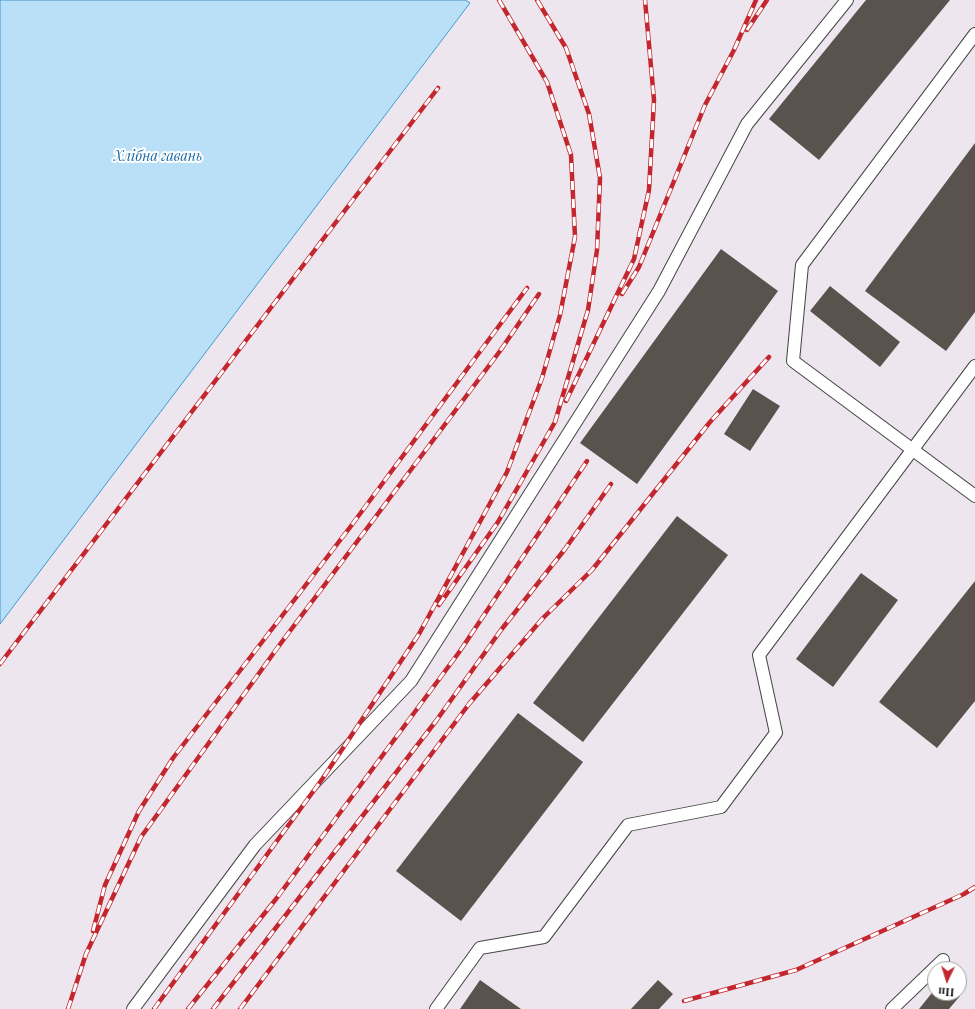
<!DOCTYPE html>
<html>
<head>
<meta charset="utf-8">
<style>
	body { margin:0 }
	#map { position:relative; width:975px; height:1009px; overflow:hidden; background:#fffdf5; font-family:"Playfair Display",serif }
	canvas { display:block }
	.north { position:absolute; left:927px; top:961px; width:40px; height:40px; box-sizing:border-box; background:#fff; border:1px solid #a0a0a0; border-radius:50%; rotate:184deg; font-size:11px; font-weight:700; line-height:16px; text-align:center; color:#111 }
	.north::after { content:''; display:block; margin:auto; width:14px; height:18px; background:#c4262e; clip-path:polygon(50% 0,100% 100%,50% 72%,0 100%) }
</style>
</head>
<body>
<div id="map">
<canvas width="975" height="1009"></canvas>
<div class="north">Пн</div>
</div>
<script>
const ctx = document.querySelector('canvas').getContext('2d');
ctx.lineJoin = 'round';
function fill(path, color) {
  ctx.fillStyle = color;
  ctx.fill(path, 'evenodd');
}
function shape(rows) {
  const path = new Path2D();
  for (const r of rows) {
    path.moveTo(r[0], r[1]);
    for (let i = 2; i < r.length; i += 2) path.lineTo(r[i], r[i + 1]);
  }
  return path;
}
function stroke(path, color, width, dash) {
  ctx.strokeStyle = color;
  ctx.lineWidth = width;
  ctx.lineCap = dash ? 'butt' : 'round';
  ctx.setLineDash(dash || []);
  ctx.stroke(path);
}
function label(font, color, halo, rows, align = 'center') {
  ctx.font = font + ' "Playfair Display",serif';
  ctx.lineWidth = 4;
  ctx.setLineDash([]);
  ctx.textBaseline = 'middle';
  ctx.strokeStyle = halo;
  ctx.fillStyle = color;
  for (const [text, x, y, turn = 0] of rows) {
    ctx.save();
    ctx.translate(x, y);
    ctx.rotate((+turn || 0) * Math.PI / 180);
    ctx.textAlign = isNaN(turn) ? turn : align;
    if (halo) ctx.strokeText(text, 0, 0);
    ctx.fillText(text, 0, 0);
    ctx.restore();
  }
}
fill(shape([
	[466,0,975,0,975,1009,0,1009,0,624,470,4],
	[935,969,959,969,959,993,935,993]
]), '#eee6ef');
const water = shape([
	[0,0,465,0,470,3,0,624,0,0]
]);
fill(water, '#b9e0f7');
stroke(water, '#3f96cf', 1);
fill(shape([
	[866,0,950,0,819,160,769,119],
	[975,143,975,312,946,351,865,291],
	[721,249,778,291,637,484,580,443],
	[830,286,900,342,880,367,810,311],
	[753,389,780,406,750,451,724,434],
	[677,516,728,555,583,742,533,703],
	[861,573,898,600,833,687,796,659],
	[975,581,975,701,937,748,879,702],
	[518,713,583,762,461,921,396,871],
	[480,980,521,1009,460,1009],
	[658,980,673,994,659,1009,631,1009],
	[935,989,935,993,957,993,960,996,949,1009,919,1009]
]), '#5a524d');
const service = shape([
	[975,34,802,265,793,361,975,496],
	[133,1009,255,845,411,681,659,291,747,124,847,0],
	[436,1009,480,948,544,937,628,825,721,807,776,733,759,655,975,366],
	[892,1009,943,960]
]);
stroke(service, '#444', 14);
stroke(service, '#fff', 12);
const rail = shape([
	[747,30,767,0],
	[622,294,639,267,705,105,734,50,756,0],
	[566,401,634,259,649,190,654,100,645,0],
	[439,605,498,522,555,422,588,310,597,250,600,178,589,114,566,48,537,0],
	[0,664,438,88],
	[93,931,105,885,139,811,173,758,351,526,527,288],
	[684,1001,796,970,964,894,975,887],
	[68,1009,86,954,141,837,278,647,500,351,539,294],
	[154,1009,323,778,419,634,507,472,542,378,560,315,575,237,571,155,547,82,499,0],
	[188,1009,276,899,460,651,587,461],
	[213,1009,436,721,501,630,565,549,611,484],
	[240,1009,469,704,543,618,592,570,710,422,769,357]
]);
stroke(rail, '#c4262e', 4.5);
stroke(rail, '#fff', 3, [9]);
label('italic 14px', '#1768a6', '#fff', [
	["Хлібна гавань",158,157]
]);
</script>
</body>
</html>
